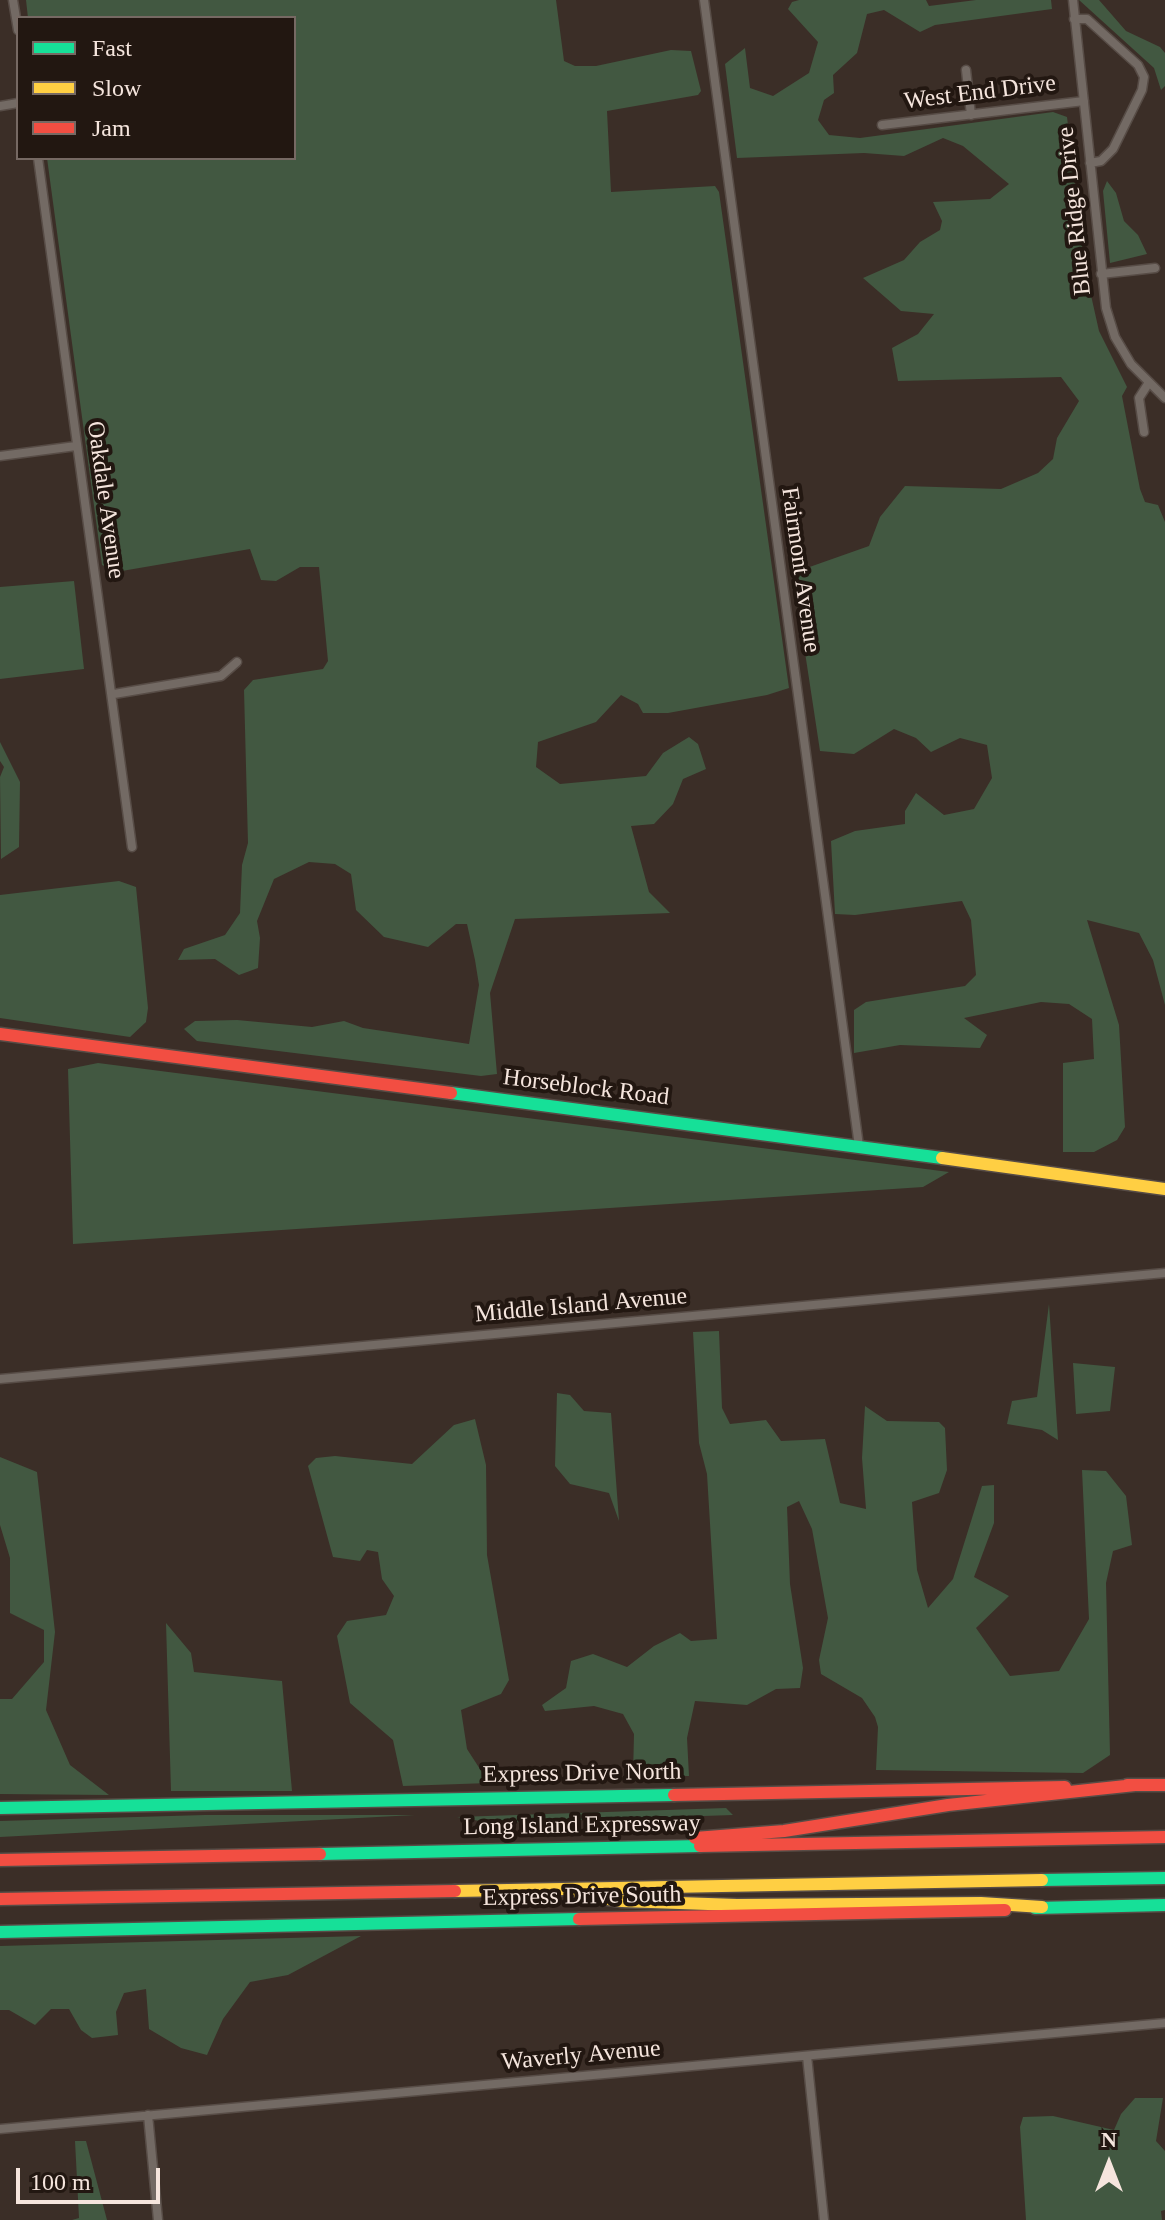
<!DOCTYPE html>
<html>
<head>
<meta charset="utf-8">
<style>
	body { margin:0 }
	#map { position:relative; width:1165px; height:2220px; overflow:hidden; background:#3b2e27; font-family:"Times New Roman",serif }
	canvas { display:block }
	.legend { position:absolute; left:16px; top:16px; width:280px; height:144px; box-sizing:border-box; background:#221711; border:2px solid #766963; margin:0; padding:10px 14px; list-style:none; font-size:24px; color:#f5e5dd }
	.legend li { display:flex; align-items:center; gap:16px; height:40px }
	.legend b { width:40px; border:2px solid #766963 }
	.north { position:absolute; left:1069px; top:2124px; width:80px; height:80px; -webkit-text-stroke:6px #221711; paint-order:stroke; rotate:0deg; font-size:22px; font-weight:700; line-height:32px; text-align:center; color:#f5e5dd }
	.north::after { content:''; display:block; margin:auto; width:28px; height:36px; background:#f5e5dd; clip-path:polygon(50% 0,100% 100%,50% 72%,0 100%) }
	.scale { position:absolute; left:16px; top:2168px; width:144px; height:36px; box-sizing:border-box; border:4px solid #f5e5dd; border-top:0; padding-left:10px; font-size:24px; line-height:28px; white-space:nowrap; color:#f5e5dd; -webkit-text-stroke:6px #221711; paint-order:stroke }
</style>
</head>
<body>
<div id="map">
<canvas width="1165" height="2220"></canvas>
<ul class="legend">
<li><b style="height:10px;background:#16e098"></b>Fast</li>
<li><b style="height:10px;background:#ffcf43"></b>Slow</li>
<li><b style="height:10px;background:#f24e42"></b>Jam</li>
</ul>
<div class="north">N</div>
<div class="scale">100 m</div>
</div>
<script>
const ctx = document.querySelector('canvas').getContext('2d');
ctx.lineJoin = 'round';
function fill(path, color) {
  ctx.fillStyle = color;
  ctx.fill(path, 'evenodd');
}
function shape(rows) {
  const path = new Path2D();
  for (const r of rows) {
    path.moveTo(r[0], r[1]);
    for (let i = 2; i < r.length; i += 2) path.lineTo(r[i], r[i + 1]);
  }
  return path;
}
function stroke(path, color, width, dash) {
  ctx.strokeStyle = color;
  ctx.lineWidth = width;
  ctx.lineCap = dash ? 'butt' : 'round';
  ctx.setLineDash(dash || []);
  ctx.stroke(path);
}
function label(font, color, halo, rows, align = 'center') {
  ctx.font = font + ' "Times New Roman",serif';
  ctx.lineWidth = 8;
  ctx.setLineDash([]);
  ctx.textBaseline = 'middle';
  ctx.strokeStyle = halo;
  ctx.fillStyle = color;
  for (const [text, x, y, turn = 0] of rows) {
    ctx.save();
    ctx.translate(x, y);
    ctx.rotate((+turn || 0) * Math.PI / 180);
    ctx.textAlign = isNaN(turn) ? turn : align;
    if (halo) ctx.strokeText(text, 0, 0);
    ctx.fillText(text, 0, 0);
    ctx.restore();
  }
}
fill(shape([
	[26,0,556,0,564,61,575,66,596,66,671,50,691,51,701,91,698,95,607,111,611,192,715,186,719,192,789,688,767,695,668,713,643,713,638,704,621,695,596,722,538,742,536,767,560,784,646,776,663,753,689,737,698,744,706,769,683,779,673,804,654,824,631,826,649,892,670,913,515,919,490,993,497,1074,481,1076,197,1041,184,1029,195,1021,237,1020,312,1027,344,1021,363,1028,469,1044,479,985,475,960,467,924,456,924,428,947,384,937,356,910,351,874,335,864,309,862,274,879,257,921,260,938,258,968,239,975,215,959,178,960,184,949,225,935,240,913,242,865,248,843,244,690,253,680,323,669,328,661,319,567,300,567,276,581,261,580,250,549,116,572,102,565,47,158,294,158,294,18,28,18],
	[799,0,926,0,929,6,976,0,1051,0,1052,9,935,25,920,32,884,10,867,14,857,53,833,75,834,93,824,100,818,120,829,135,860,138,1053,112,1067,117,1084,264,1099,331,1127,387,1122,396,1140,489,1145,502,1158,505,1165,522,1165,1005,1153,960,1139,933,1087,920,1119,1025,1125,1127,1117,1140,1094,1152,1063,1152,1063,1063,1094,1059,1092,1019,1069,1004,1041,1002,964,1018,987,1035,980,1048,900,1045,854,1053,854,1010,866,1002,965,986,976,975,971,920,962,901,855,915,835,914,831,841,855,831,905,824,905,811,916,793,944,815,974,809,992,778,987,745,960,738,931,752,916,738,894,729,854,754,820,751,794,580,801,570,869,546,880,517,905,486,1001,489,1038,473,1053,459,1057,438,1079,401,1061,377,898,381,892,348,918,334,934,314,901,311,863,278,904,260,920,242,940,230,942,221,933,202,990,199,1009,184,963,146,943,138,904,156,864,153,737,158,725,64,745,48,750,88,773,96,809,73,818,42,788,9,792,2],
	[1079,0,1099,0,1126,31,1160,47,1165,53,1165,86,1161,90,1154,68],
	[1107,181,1116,193,1124,221,1138,235,1147,254,1110,263,1103,191],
	[74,581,84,669,0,679,0,587],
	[0,742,20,782,19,847,1,859,0,777,4,767,0,761],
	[119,881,136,887,148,1008,146,1022,130,1037,0,1018,0,895],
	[98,1063,949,1172,923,1187,73,1244,68,1069],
	[1049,1304,1058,1440,1042,1430,1007,1424,1012,1401,1037,1397],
	[719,1331,722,1408,730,1424,766,1420,781,1441,825,1439,840,1503,866,1509,862,1458,865,1406,887,1421,939,1422,945,1428,947,1470,939,1493,912,1502,917,1570,928,1608,953,1579,982,1486,994,1485,994,1523,974,1577,1009,1596,976,1628,1010,1676,1059,1671,1089,1619,1082,1470,1106,1471,1126,1496,1132,1545,1113,1551,1106,1583,1110,1755,1083,1773,876,1770,878,1727,875,1717,862,1698,821,1674,819,1660,828,1618,812,1529,799,1501,787,1507,790,1584,803,1668,800,1688,776,1689,747,1705,695,1701,687,1738,689,1776,633,1776,634,1734,623,1714,594,1706,545,1711,542,1705,566,1688,571,1661,593,1654,627,1667,654,1646,680,1633,691,1641,717,1639,707,1474,699,1443,693,1332],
	[1073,1363,1115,1367,1110,1411,1076,1414],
	[557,1393,570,1395,584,1411,611,1413,619,1521,609,1493,570,1484,555,1466],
	[475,1419,486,1465,487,1555,509,1680,501,1694,461,1710,467,1749,489,1783,403,1786,393,1740,350,1703,337,1636,347,1621,386,1615,394,1596,382,1579,378,1552,367,1550,360,1561,333,1557,308,1466,316,1458,335,1456,412,1464,454,1425],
	[0,1457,37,1472,55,1632,46,1710,70,1765,109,1795,0,1794,0,1699,12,1699,44,1662,44,1630,10,1613,10,1558,0,1525],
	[166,1623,191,1653,194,1672,282,1681,292,1791,171,1791],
	[726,1808,733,1815,491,1823,457,1817],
	[205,1815,415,1815,0,1837,0,1821],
	[361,1936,288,1975,250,1982,223,2019,207,2055,181,2048,149,2029,146,1989,124,1993,116,2012,118,2035,92,2038,81,2030,69,2009,51,2009,35,2025,9,2010,0,2010,0,1946],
	[1135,2098,1163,2098,1156,2141,1165,2151,1165,2210,1161,2211,1162,2220,1026,2220,1020,2127,1023,2117,1053,2116,1114,2130,1121,2114],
	[75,2141,86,2141,107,2220,72,2220,79,2218]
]), '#425841');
const street = shape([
	[13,0,18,30],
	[704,0,859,1146],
	[1073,0,1106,308,1115,337,1131,364,1165,398],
	[1074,19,1087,19,1138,65,1144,77,1142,90,1113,149,1101,161,1090,163],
	[966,70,971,115],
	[0,106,18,103],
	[882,125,1084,101],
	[38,158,132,847],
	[1101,274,1155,268],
	[1144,432,1139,398,1148,384],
	[0,456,76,446],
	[114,694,221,676,237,662],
	[0,1379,1165,1273],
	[807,2056,824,2220],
	[148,2115,158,2220],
	[0,2129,1165,2023]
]);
const fast = shape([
	[451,1093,942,1158],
	[0,1808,674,1795],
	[320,1854,700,1846],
	[1042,1880,1165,1878],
	[1035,1908,1165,1905],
	[0,1932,579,1919]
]);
const slow = shape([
	[942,1158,1165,1189],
	[455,1891,1042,1880],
	[580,1895,622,1901,737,1905,981,1903,1042,1907]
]);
const jam = shape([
	[0,1034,451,1093],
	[1127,1785,1165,1785],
	[674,1795,1065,1787],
	[695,1838,784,1831,948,1805,1135,1785],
	[700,1846,1165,1837],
	[0,1860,320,1854],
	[0,1899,455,1891],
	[579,1919,1005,1910]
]);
stroke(street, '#574c46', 11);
stroke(fast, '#574c46', 15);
stroke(slow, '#574c46', 15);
stroke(jam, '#574c46', 15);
stroke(street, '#736a64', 8);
stroke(fast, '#16e098', 12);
stroke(slow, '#ffcf43', 12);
stroke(jam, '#f24e42', 12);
label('24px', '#f5e5dd', '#221711', [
	["West End Drive",980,93,-7],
	["Blue Ridge Drive",1075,211,-96],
	["Oakdale Avenue",105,500,82],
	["Fairmont Avenue",800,570,82],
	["Horseblock Road",586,1088,7],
	["Middle Island Avenue",581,1306,-5],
	["Express Drive North",582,1774,-1],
	["Long Island Expressway",582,1826,-1],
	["Express Drive South",582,1897,-1],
	["Waverly Avenue",581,2056,-5]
]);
</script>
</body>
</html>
